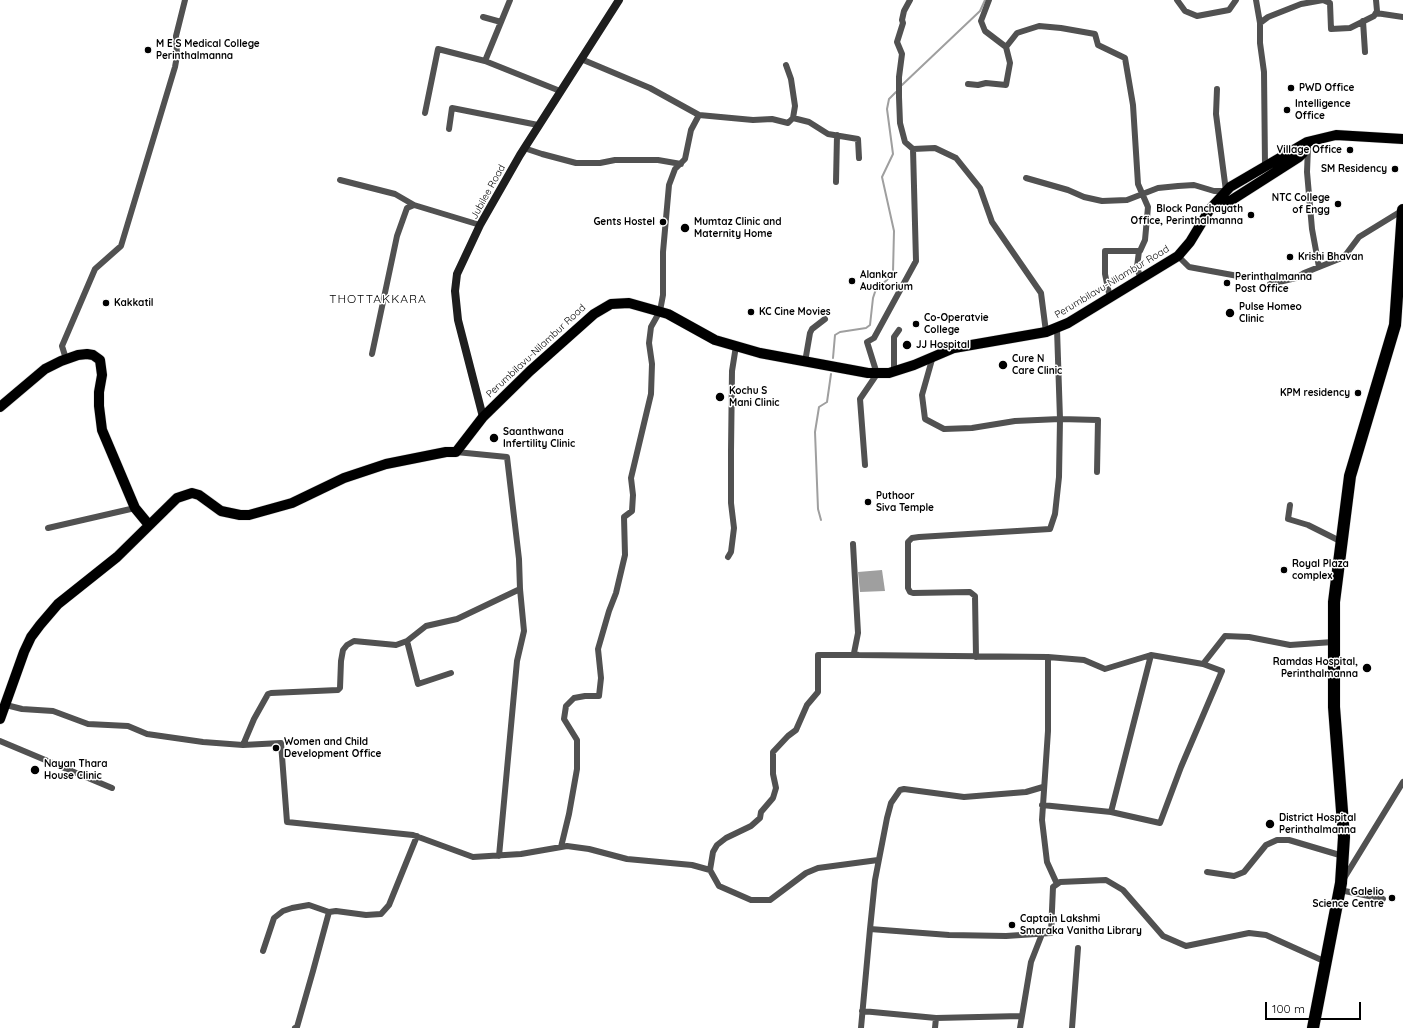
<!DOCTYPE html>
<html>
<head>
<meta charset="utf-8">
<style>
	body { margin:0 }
	#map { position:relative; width:1403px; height:1028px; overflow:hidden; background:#fff; font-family:Quicksand,sans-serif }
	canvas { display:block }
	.scale { position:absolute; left:1265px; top:1002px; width:96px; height:18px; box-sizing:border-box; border:2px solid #000; border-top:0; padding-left:5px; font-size:12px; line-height:14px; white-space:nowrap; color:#000; -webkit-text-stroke:3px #fff; paint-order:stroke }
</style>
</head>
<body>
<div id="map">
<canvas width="1403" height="1028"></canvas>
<div class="scale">100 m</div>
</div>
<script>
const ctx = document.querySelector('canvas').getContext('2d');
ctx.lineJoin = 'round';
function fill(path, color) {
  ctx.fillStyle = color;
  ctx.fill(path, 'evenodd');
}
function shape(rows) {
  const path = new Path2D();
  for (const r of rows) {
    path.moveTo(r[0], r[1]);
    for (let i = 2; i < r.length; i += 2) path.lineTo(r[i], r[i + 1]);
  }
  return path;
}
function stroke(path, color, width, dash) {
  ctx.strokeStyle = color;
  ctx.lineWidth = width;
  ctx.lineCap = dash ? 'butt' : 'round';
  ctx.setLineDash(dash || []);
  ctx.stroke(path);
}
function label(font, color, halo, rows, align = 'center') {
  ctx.font = font + ' Quicksand,sans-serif';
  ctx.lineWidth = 3;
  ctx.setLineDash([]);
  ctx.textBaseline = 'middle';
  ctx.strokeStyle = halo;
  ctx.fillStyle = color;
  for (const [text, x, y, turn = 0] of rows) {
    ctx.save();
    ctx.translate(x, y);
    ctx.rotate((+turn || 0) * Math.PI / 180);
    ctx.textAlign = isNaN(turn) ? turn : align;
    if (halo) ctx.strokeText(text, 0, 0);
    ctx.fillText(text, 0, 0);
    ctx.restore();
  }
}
fill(shape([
	[882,570,885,591,860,592,858,572]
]), '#9f9f9f');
stroke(shape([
	[902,85,980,11,985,0],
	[833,358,835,335,840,332,866,328,870,325,873,298,876,289,887,280,893,272,894,231,882,177,893,154,887,109,889,99,896,92],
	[821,520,818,509,815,432,819,407,827,402,831,374]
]), '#9f9f9f', 2);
const primary = shape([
	[1210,209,1227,203,1299,157,1303,153,1307,142],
	[0,407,45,369,61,361,78,355,87,354,93,355,100,360,102,375,99,392,99,406,102,430,135,508,149,525],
	[0,719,24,652,31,637,40,625,58,604,117,557,177,498,192,493,199,495,221,511,240,515,249,515,292,503,344,478,386,464,446,452,456,452,483,417,530,371,594,314,611,304,629,303,668,314,715,340,760,353,868,373,889,373,914,365,954,348,1046,332,1068,323,1178,256,1190,242,1210,209,1230,187,1307,142,1336,135,1403,139]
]);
const highway = shape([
	[1313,1028,1341,883,1344,837,1334,707,1334,602,1350,476,1395,325,1403,210]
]);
stroke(primary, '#dbdbdb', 11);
stroke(highway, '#dbdbdb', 13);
stroke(shape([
	[910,0,904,11,902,20,903,23,897,42,902,54,899,77,899,97,900,123,905,142,913,149,935,148,956,158,980,188,992,222,1041,293,1046,332],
	[1177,0,1185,11,1197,16,1229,10,1236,0],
	[1256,0,1260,23],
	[1323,0,1330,3,1331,29,1350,28,1374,16,1377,11,1376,0],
	[1376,13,1403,17],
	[483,17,501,22],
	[1363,21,1365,52],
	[1006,47,1017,33,1039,26,1061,28,1095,34,1098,45,1125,58,1133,105,1138,184,1148,207,1145,240,1140,251,1139,251,1137,267,1141,280],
	[581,59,650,88,699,115,753,120,772,119,788,123,793,118,795,106,791,79,786,65],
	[485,61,510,0],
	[968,84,978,85,986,83,1006,85,1010,63,1006,47,985,31,981,21,989,0],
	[425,113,438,49,485,61,560,91],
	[793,118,809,122,828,134,858,139,859,158],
	[449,129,452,108,538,125],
	[1308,147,1307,172,1312,229,1319,267,1344,257,1359,237,1403,210],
	[524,148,542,154,576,163,600,163,615,160,658,160,681,164],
	[1265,165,1264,72,1260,43,1260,23,1268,17,1301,4,1323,0],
	[1026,178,1068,190,1084,197,1102,201,1127,200,1158,188,1178,186,1194,185,1214,191,1226,191,1216,114,1217,89],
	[340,180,395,194,414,205],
	[836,182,837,135],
	[1178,256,1189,267,1238,276],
	[1270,284,1296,278,1304,273,1319,267],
	[1110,298,1105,274,1105,251,1139,251],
	[372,354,397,236,407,208,414,205,480,225],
	[933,356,922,395,925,419,944,429,972,428,1015,421,1060,419,1098,420,1097,472],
	[66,359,62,346,95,269,121,246,175,67,177,56,176,36,185,0],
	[805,362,810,333,812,329,825,319],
	[894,372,894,337,899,330],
	[456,452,507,457,519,559,520,589,524,631,517,661,499,856],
	[865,465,860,399,877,374,867,342,874,338,916,261,913,149],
	[1290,505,1288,519,1308,525,1342,542],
	[48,528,135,508],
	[853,544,858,633,854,653,858,655,1048,657],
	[728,557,731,552,734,528,731,503,731,451,732,371,736,346],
	[976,657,975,596,970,592,913,593,910,592,908,588,908,542,912,538,919,537,1050,529,1055,514,1059,477,1060,419,1057,329],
	[1203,664,1222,671,1181,767,1160,823,1111,812,1151,655,1203,664,1225,636,1249,637,1290,645,1333,642],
	[451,673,418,684,407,641,426,626,457,619,520,589],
	[6,705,22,709,53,711,88,724,128,726,147,734,203,742,243,745,281,743,287,822,413,835,473,857,521,854,567,846,589,849,627,859,692,865,710,870,719,886,751,900,770,900,806,873,818,868,878,860],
	[0,741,112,788],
	[243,745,254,719,268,694,271,693,338,690,340,688,341,661,343,650,347,645,354,641,396,645,407,641],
	[1043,787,1026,792,964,797,904,789,900,790,891,803,887,818,875,880,870,929,949,935,1006,936,1051,933,1053,887,1060,882,1106,880,1123,890,1163,936,1186,946,1249,933,1266,935,1326,962],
	[1042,805,1111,812],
	[561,847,569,814,577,769,577,740,564,719,566,706,574,698,585,696,599,696,601,678,598,649,609,611,616,593,625,555,624,517,632,511,633,495,631,478,651,394,652,364,649,343,651,327,660,311,663,295,663,252,669,185,675,169,685,159,691,130,699,115],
	[710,870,713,852,717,845,726,838,751,826,760,818,761,812,773,798,776,788,773,774,773,752,788,736,796,730,807,705,818,692,818,655,858,655],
	[1207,872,1234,876,1244,872,1266,845,1277,840,1289,840,1343,856],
	[1343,880,1403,782],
	[1057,884,1047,862,1042,820,1048,731,1048,657,1084,660,1105,669,1151,655],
	[1340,890,1383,899],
	[263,951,274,918,283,911,292,908,309,905,329,912,336,911,366,915,381,914,389,905,417,836],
	[862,1011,936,1018,1021,1016],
	[295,1028,297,1027,313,971,329,912],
	[861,1028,870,929],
	[935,1028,936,1018],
	[1020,1028,1031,962,1042,934],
	[1072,1028,1078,948]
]), '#515151', 6);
stroke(shape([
	[483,417,458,320,455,291,457,274,480,225,520,155,619,0]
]), '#1e1e1e', 8);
stroke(primary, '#000', 10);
stroke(highway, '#000', 12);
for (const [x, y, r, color] of [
	[148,50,4,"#000"],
	[1291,88,4,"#000"],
	[1287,110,4,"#000"],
	[1350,150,4,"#000"],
	[1395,169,4,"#000"],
	[1338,204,4,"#000"],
	[1251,215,4,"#000"],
	[663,222,4,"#000"],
	[685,228,5,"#000"],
	[1290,257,4,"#000"],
	[852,281,4,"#000"],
	[1227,283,4,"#000"],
	[106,303,4,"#000"],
	[751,312,4,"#000"],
	[1230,313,5,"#000"],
	[916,324,4,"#000"],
	[907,345,5,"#000"],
	[1003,365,5,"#000"],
	[1358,393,4,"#000"],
	[720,397,5,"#000"],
	[494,438,5,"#000"],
	[868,502,4,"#000"],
	[1284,570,4,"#000"],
	[1367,668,5,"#000"],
	[276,748,4,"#000"],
	[35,770,5,"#000"],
	[1270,824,5,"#000"],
	[1392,898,4,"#000"],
	[1012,925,4,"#000"]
]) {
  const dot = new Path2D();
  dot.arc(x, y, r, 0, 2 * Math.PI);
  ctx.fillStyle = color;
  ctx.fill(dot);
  stroke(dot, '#fff', 1.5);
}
label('bold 10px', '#000', '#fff', [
	["M E S Medical College",156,44],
	["Perinthalmanna",156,56],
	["PWD Office",1299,88],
	["Intelligence",1295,104],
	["Office",1295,116],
	["Village Office",1342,150,"right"],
	["SM Residency",1387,169,"right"],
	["NTC College",1330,198,"right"],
	["of Engg",1330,210,"right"],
	["Block Panchayath",1243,209,"right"],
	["Office, Perinthalmanna",1243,221,"right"],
	["Gents Hostel",655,222,"right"],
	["Mumtaz Clinic and",694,222],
	["Maternity Home",694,234],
	["Krishi Bhavan",1298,257],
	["Alankar",860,275],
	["Auditorium",860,287],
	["Perinthalmanna",1235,277],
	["Post Office",1235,289],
	["Kakkatil",114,303],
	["Pulse Homeo",1239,307],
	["Clinic",1239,319],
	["KC Cine Movies",759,312],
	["Co-Operatvie",924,318],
	["College",924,330],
	["JJ Hospital",916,345],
	["Cure N",1012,359],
	["Care Clinic",1012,371],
	["Kochu S",729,391],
	["Mani Clinic",729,403],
	["KPM residency",1350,393,"right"],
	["Saanthwana",503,432],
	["Infertility Clinic",503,444],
	["Puthoor",876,496],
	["Siva Temple",876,508],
	["Royal Plaza",1292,564],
	["complex",1292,576],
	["Ramdas Hospital,",1358,662,"right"],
	["Perinthalmanna",1358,674,"right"],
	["Women and Child",284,742],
	["Development Office",284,754],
	["Nayan Thara",44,764],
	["House Clinic",44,776],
	["District Hospital",1279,818],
	["Perinthalmanna",1279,830],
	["Galelio",1384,892,"right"],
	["Science Centre",1384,904,"right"],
	["Captain Lakshmi",1020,919],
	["Smaraka Vanitha Library",1020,931]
], 'left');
label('10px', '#000', '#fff', [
	["Jubilee Road",488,192,-61],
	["Perumbilavu-Nilambur Road",1112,282,-31],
	["Perumbilavu-Nilambur Road",536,351,-43]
]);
ctx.letterSpacing = '1px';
label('12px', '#000', '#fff', [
	["THOTTAKKARA",378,299]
]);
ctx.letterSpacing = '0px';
</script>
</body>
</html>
